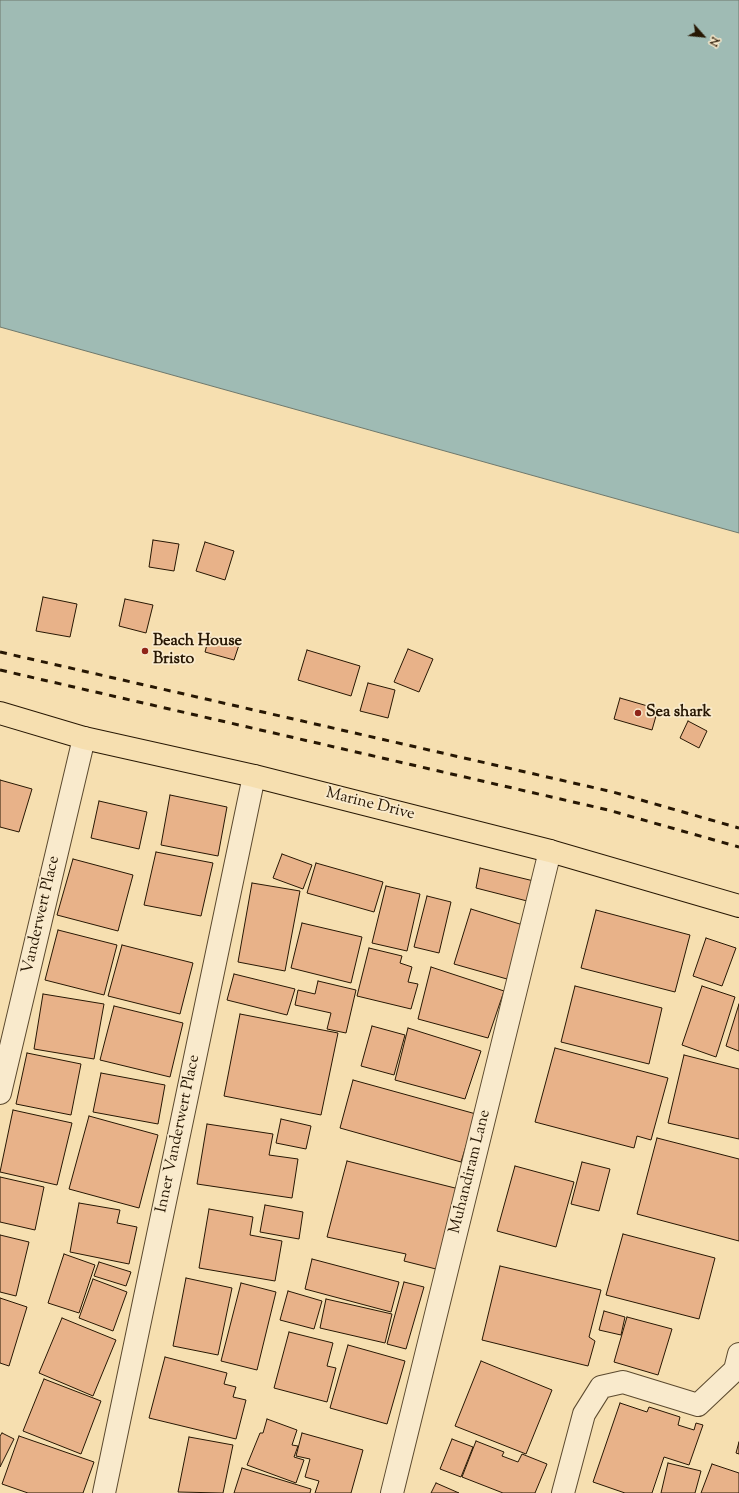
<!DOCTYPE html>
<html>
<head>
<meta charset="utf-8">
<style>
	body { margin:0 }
	#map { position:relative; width:739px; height:1493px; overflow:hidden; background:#f6dfb0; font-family:"Sorts Mill Goudy",serif }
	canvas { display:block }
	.north { position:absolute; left:683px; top:16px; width:40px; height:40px; -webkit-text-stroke:3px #f9eacc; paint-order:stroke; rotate:117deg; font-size:11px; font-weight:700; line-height:16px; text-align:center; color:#271703 }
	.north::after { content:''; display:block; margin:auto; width:14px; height:18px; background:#271703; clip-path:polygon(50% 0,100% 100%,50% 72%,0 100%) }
</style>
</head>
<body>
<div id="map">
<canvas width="739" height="1493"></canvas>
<div class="north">N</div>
</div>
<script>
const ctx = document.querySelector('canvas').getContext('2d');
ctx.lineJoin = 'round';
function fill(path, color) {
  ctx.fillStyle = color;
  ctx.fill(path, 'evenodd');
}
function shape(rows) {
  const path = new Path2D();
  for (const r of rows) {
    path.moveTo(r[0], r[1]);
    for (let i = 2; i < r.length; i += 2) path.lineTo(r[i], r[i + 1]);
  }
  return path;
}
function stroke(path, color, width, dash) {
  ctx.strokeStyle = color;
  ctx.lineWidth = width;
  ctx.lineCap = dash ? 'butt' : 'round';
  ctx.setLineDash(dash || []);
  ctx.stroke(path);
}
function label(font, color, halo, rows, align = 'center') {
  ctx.font = font + ' "Sorts Mill Goudy",serif';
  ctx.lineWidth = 3.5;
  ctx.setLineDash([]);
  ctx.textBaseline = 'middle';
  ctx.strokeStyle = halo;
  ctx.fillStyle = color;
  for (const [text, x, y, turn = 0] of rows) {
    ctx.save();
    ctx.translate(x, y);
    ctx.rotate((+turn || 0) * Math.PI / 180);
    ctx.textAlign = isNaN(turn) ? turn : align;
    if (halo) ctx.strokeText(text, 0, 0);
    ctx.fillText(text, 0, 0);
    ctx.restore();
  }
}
const water = shape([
	[0,0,739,0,739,533,0,327,0,0]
]);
fill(water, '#9fbbb4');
stroke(water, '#6f796d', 1);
const building = shape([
	[153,540,179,544,174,571,149,567,153,540],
	[205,542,234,551,225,580,196,571,205,542],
	[43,597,77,604,70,637,36,631,43,597],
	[125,599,153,605,146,633,119,626,125,599],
	[209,637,239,645,234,660,205,652,209,637],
	[408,649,433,659,419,692,394,682,408,649],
	[307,650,360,666,351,696,298,680,307,650],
	[368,683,395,690,388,718,360,711,368,683],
	[620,698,658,709,652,730,614,719,620,698],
	[688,721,707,731,699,748,680,738,688,721],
	[0,780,32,789,19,832,0,827,0,780],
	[170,795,227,807,218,856,161,845,170,795],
	[99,801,147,812,139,849,91,838,99,801],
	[156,852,213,863,201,916,144,905,156,852],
	[282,854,312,865,303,889,273,878,282,854],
	[73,859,133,875,118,931,57,915,73,859],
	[316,863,383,882,374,912,307,893,316,863],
	[480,868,538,882,535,903,476,888,480,868],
	[252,883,300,891,285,971,238,962,252,883],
	[386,886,420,894,407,951,372,943,386,886],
	[427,896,451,902,439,953,414,947,427,896],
	[471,909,523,925,507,979,454,964,471,909],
	[596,910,690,935,675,992,581,968,596,910],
	[302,923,362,937,351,983,291,968,302,923],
	[58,930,117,945,104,995,45,980,58,930],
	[706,938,736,948,722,986,693,976,706,938],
	[122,945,193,963,180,1014,108,996,122,945],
	[369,948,402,956,400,963,412,967,408,982,418,984,411,1009,357,996,369,948],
	[431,967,504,991,488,1038,418,1019,431,967],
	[234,974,295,989,287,1015,227,1000,234,974],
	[318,981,356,990,346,1033,327,1029,331,1013,295,1005,298,990,315,994,318,981],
	[575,986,662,1008,649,1064,561,1042,575,986],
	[702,986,735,997,716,1057,682,1045,702,986],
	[43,994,104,1004,94,1059,34,1049,43,994],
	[739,1004,739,1051,726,1046,739,1004],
	[114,1006,183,1023,170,1077,100,1060,114,1006],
	[240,1014,338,1033,321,1115,224,1096,240,1014],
	[372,1026,405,1035,394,1075,361,1066,372,1026],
	[408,1028,481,1051,465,1099,395,1080,408,1028],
	[555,1048,668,1078,651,1140,637,1136,634,1148,535,1122,555,1048],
	[27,1053,81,1064,71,1115,16,1104,27,1053],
	[684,1055,739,1069,739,1139,668,1123,684,1055],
	[101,1073,165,1085,158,1124,93,1112,101,1073],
	[353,1080,476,1114,461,1162,340,1128,353,1080],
	[13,1110,72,1123,57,1185,0,1172,13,1110],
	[89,1116,158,1135,139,1208,69,1189,89,1116],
	[281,1119,311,1126,306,1149,276,1143,281,1119],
	[207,1124,273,1134,269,1155,298,1159,292,1198,197,1184,207,1124],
	[657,1138,739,1159,739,1241,637,1214,657,1138],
	[347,1161,459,1189,444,1271,404,1261,406,1254,327,1237,347,1161],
	[582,1162,610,1169,599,1211,571,1204,582,1162],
	[515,1166,574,1182,556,1247,497,1231,515,1166],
	[0,1177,44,1187,35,1230,0,1222,0,1177],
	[79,1203,120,1210,117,1223,137,1227,129,1264,70,1252,79,1203],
	[265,1205,303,1212,299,1239,260,1232,265,1205],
	[209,1209,253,1217,250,1235,282,1241,275,1281,199,1268,209,1209],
	[623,1234,715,1258,699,1319,606,1295,623,1234],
	[0,1235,29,1242,16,1296,0,1292,0,1235],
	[64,1254,95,1265,79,1313,48,1303,64,1254],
	[312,1259,399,1282,391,1312,305,1289,312,1259],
	[99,1262,131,1272,126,1286,94,1276,99,1262],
	[500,1266,601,1290,589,1337,595,1341,588,1366,482,1340,500,1266],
	[186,1278,232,1288,218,1355,173,1346,186,1278],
	[93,1279,127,1292,113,1331,79,1318,93,1279],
	[404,1282,424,1287,406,1349,387,1344,404,1282],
	[241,1283,276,1292,257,1370,221,1361,241,1283],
	[288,1291,322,1301,314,1329,280,1320,288,1291],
	[0,1298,27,1307,9,1366,0,1363,0,1298],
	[326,1299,392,1314,385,1343,320,1328,326,1299],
	[604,1311,625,1317,621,1335,599,1330,604,1311],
	[627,1317,672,1329,658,1375,614,1362,627,1317],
	[62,1318,116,1340,93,1396,39,1373,62,1318],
	[289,1332,333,1343,327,1366,336,1368,327,1402,274,1388,289,1332],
	[348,1345,405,1361,387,1424,330,1408,348,1345],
	[165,1357,227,1373,224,1384,236,1387,233,1397,246,1400,236,1439,149,1418,165,1357],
	[481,1361,552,1390,526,1454,455,1426,481,1361],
	[44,1379,101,1401,81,1454,23,1431,44,1379],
	[620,1403,647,1412,649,1407,680,1417,678,1425,694,1430,696,1423,703,1425,689,1465,664,1457,652,1493,625,1493,593,1482,620,1403],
	[267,1419,297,1430,292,1445,298,1446,294,1457,304,1460,296,1483,247,1465,260,1433,263,1433,267,1419],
	[2,1433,14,1439,0,1467,0,1436,2,1433],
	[302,1433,363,1450,351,1493,315,1493,319,1481,305,1477,310,1459,296,1456,302,1433],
	[19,1436,94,1462,83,1493,28,1493,2,1484,19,1436],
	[189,1437,233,1445,223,1493,178,1492,189,1437],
	[452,1439,473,1447,461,1477,440,1469,452,1439],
	[476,1441,504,1452,502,1456,518,1462,522,1454,547,1464,535,1493,503,1493,462,1477,476,1441],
	[739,1442,739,1454,736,1453,739,1442],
	[668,1463,701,1471,695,1493,661,1493,668,1463],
	[712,1464,739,1473,739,1493,701,1493,712,1464],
	[242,1468,311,1489,310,1493,234,1493,242,1468],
	[436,1483,459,1493,431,1493,436,1483]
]);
fill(building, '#e8b289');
stroke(building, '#271703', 1);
const street = shape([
	[0,1093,84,738],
	[104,1493,254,776],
	[392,1493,550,851],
	[563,1493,584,1414,601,1387,623,1382,698,1405,735,1370,739,1354]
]);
const primary = shape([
	[0,713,84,738,254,776,550,851,739,906]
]);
stroke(street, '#5b492e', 24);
stroke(primary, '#271703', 24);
stroke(street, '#f9eacc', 22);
stroke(primary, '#f6dfb0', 22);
stroke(shape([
	[0,652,613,792,739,828],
	[0,670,608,810,739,847]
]), '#271703', 3, [7, 7]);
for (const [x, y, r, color] of [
	[145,651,4,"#8f2418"],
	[638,713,4,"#8f2418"]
]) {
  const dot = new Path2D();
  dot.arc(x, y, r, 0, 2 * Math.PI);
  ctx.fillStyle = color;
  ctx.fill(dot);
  stroke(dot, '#f9eacc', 1.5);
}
label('bold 16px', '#271703', '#f9eacc', [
	["Beach House",153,642],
	["Bristo",153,660],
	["Sea shark",646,713]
], 'left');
label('16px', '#271703', '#f9eacc', [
	["Marine Drive",370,805,14],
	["Vanderwert Place",42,915,-77],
	["Inner Vanderwert Place",179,1134,-78],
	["Muhandiram Lane",471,1172,-76]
]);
</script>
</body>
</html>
